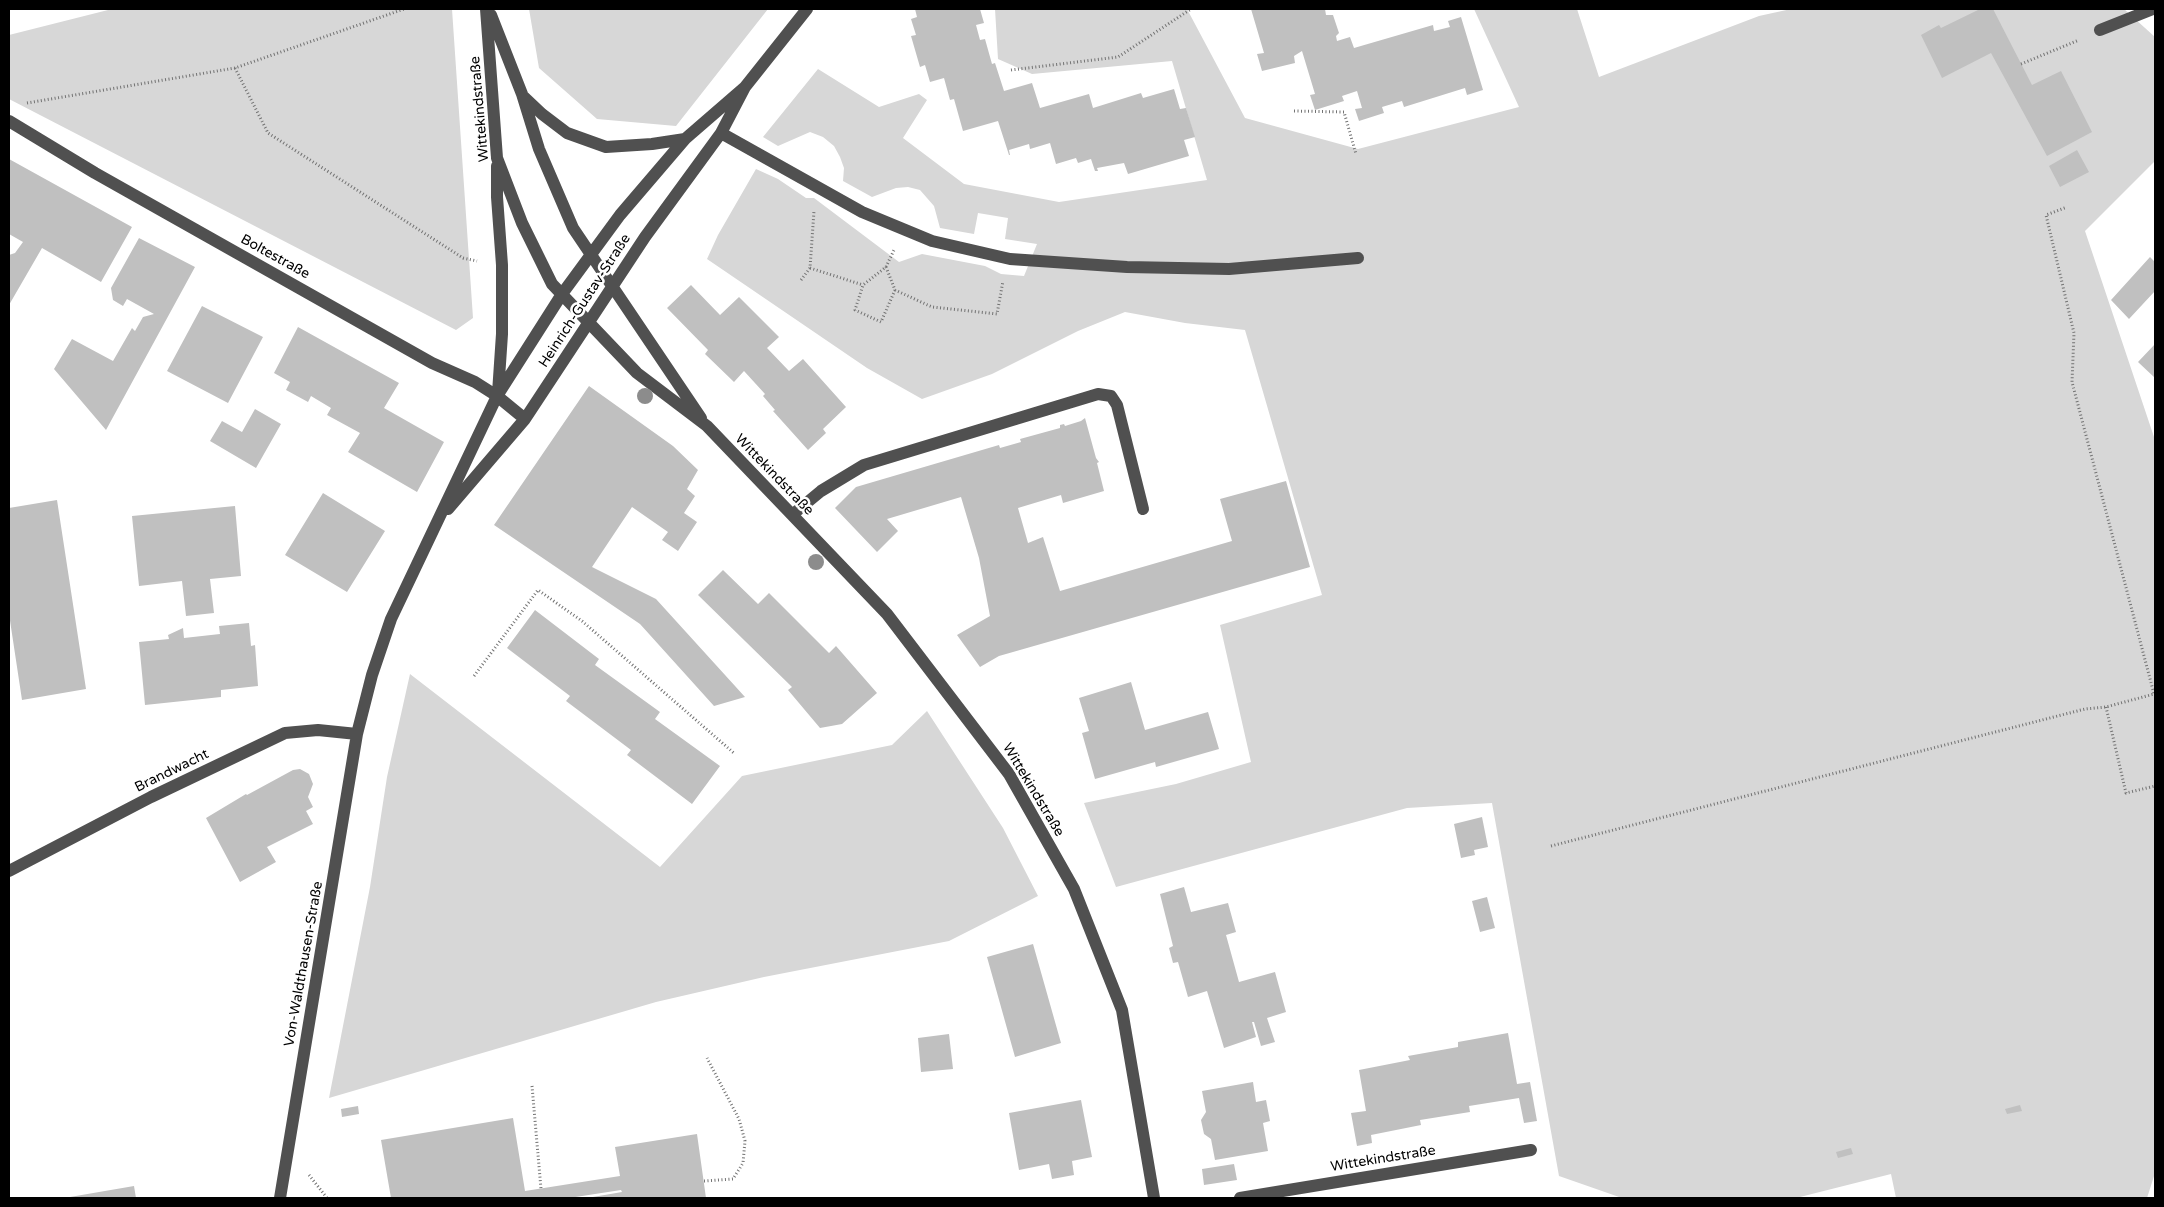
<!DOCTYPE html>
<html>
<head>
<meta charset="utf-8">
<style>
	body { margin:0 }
	#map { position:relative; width:2164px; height:1207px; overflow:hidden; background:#fff; font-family:"Varela Round",sans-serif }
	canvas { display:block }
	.frame { position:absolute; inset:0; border:10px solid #000; pointer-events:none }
</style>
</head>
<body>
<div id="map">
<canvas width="2164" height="1207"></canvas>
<div class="frame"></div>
</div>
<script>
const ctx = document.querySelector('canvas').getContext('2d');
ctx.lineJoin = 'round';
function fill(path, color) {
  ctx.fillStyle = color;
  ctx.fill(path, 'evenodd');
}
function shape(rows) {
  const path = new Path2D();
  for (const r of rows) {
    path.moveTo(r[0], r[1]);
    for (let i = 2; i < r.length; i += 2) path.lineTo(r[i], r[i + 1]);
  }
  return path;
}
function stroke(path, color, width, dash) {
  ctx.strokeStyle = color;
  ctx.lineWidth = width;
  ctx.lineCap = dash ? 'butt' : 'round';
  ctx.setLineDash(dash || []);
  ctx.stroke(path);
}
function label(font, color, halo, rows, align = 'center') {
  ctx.font = font + ' "Varela Round",sans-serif';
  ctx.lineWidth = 5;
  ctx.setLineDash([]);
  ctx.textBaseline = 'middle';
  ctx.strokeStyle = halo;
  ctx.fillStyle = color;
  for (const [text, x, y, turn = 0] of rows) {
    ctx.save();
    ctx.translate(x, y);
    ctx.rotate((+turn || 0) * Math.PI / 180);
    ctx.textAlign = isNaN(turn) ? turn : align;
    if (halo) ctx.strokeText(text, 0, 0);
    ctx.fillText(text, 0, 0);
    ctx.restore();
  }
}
fill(shape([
	[112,9,452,9,473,318,456,330,9,99,9,35],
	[529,9,768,9,676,126,597,119,539,68],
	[995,9,1187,9,1245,118,1358,149,1519,107,1474,9,1577,9,1599,77,1759,16,1791,9,2124,9,2155,37,2155,161,2085,231,2155,440,2155,1173,2147,1198,1896,1198,1891,1174,1796,1198,1622,1198,1559,1176,1492,803,1407,808,1116,887,1084,803,1176,784,1251,762,1220,625,1322,595,1245,330,1185,323,1125,312,1078,331,992,374,922,399,867,368,707,259,718,235,756,169,778,179,806,198,814,198,899,262,922,254,985,266,1001,274,1024,276,1037,244,1005,239,1008,218,978,213,974,234,940,228,934,206,920,190,908,187,896,188,872,197,843,181,844,168,840,157,834,146,823,137,810,132,778,146,763,137,818,69,879,107,919,94,927,100,903,138,964,184,1059,202,1207,180,1172,61,1032,74,998,59],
	[410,674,660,867,742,776,892,745,927,711,1003,828,1038,896,949,941,764,977,656,1002,329,1098,370,887,387,777]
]), '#d7d7d7');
fill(shape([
	[915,9,980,9,984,23,976,25,980,40,985,39,992,64,995,63,1004,91,1032,83,1040,108,1089,94,1093,108,1141,93,1143,98,1174,89,1180,109,1186,108,1195,137,1184,140,1189,156,1128,174,1124,163,1097,168,1098,171,1095,171,1091,159,1078,163,1076,158,1056,164,1050,143,1030,149,1029,144,1009,150,1010,155,1009,155,998,121,963,131,954,99,950,100,944,78,930,82,925,65,920,67,911,36,916,35,911,19,917,17],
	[1251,9,1325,9,1326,15,1333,15,1339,33,1336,36,1337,41,1350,37,1354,48,1433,25,1434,31,1450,27,1448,21,1461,17,1483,90,1467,95,1465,88,1404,107,1402,101,1382,107,1384,113,1359,121,1355,109,1362,108,1357,91,1342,96,1344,101,1315,110,1310,95,1315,94,1302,51,1294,56,1295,63,1262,71,1257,54,1264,53],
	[1980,9,1993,9,2032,85,2061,71,2092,132,2047,156,1991,53,1942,78,1921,35,1939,25,1941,28],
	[2077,150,2089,172,2060,187,2049,166],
	[9,159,132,227,101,282,42,248,9,305,9,255,15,253,23,242,9,234],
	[139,238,195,267,106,430,54,369,72,339,113,361,132,328,135,331,143,317,154,314,127,299,123,306,113,300,111,288],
	[2150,257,2155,262,2155,291,2129,319,2111,300],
	[691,285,720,315,739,297,779,337,767,348,789,371,803,359,846,407,823,429,826,433,808,450,773,411,775,410,763,396,765,394,744,371,734,382,705,354,708,350,667,308],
	[202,306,263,337,228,403,167,371],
	[298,327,399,383,384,408,444,442,417,492,348,452,360,433,327,415,331,408,311,396,308,402,286,390,290,382,274,373],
	[2155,344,2155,378,2138,362],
	[589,386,673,446,698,470,687,489,695,496,684,513,697,522,678,551,662,540,668,532,632,507,592,567,656,599,745,697,714,706,640,624,494,525],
	[255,409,281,424,256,468,210,441,222,421,242,432],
	[1085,418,1096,458,1099,462,1097,463,1104,491,1063,503,1061,495,1018,508,1028,543,1043,537,1060,591,1232,541,1220,499,1286,481,1310,567,999,656,980,667,957,635,990,616,979,558,961,497,887,519,898,531,877,552,835,508,856,487,999,445,1000,448,1021,442,1020,439,1060,428,1060,425,1064,424,1065,426,1081,421],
	[323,493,385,531,347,592,285,555],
	[57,500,86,689,22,700,9,614,9,508],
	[235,506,241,576,210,579,214,613,186,616,182,581,139,586,132,516],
	[723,570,758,604,769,593,829,653,836,646,877,693,842,724,820,728,788,690,792,687,698,595],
	[535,610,599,659,595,665,660,712,655,719,720,766,692,804,627,755,631,750,566,701,570,696,507,648],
	[249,623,251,646,255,645,258,686,221,690,221,697,145,705,139,642,169,639,168,635,183,628,184,638,220,634,219,626],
	[1131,682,1145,730,1208,712,1219,749,1156,767,1155,762,1095,779,1082,733,1089,731,1079,698],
	[300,769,309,774,313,784,308,797,313,807,306,811,313,824,267,847,276,862,240,882,206,818,246,794,247,795,293,770],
	[1482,817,1488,847,1474,850,1475,855,1461,858,1454,824],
	[1184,887,1191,912,1228,903,1236,932,1226,935,1239,982,1275,972,1286,1012,1267,1018,1275,1042,1261,1046,1254,1022,1252,1022,1256,1037,1224,1048,1207,991,1188,997,1178,962,1173,963,1169,948,1173,946,1160,894],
	[1487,897,1495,928,1480,932,1472,901],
	[1033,944,1061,1043,1015,1057,987,957],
	[1508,1033,1517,1084,1530,1082,1537,1121,1524,1123,1519,1098,1469,1106,1470,1112,1420,1120,1421,1125,1371,1135,1372,1143,1357,1146,1351,1113,1366,1111,1359,1070,1410,1060,1408,1056,1458,1047,1458,1042],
	[949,1034,953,1069,921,1072,918,1038],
	[1253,1082,1256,1102,1266,1100,1270,1121,1263,1123,1268,1151,1215,1160,1211,1139,1204,1134,1201,1120,1206,1112,1202,1091],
	[1081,1100,1092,1157,1072,1161,1074,1175,1052,1179,1049,1164,1019,1170,1009,1113],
	[2020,1105,2022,1111,2007,1114,2005,1109],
	[358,1106,359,1114,342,1117,341,1109],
	[513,1118,525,1191,620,1176,615,1147,697,1134,706,1198,587,1198,622,1192,621,1190,569,1198,391,1198,381,1140],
	[1851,1148,1853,1154,1838,1158,1836,1152],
	[1234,1164,1237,1180,1204,1185,1202,1169],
	[134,1186,136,1198,71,1198,70,1197]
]), '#c0c0c0');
stroke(shape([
	[2021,64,2079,40],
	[235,68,268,133,463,258,477,261],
	[1011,70,1118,57,1191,9],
	[27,103,235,68,404,9],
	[1294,111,1344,112,1356,154],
	[886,267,894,250],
	[810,268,863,285],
	[801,280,810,268,814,211],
	[895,290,881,322,855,310,863,285,886,267,895,290,932,307,997,314,1003,281],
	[474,676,538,590,582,621,735,754],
	[2106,707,2126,793,2155,786],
	[1551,846,2085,709,2106,707,2154,694,2072,382,2074,333,2046,215,2067,207],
	[532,1086,541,1189],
	[309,1175,327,1198],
	[704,1181,733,1179,743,1163,745,1141,739,1119,707,1058]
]), '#727272', 3, [1, 2.5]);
stroke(shape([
	[486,9,497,158,522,223,552,284,637,373,707,426,887,614,1009,774,1074,889,1122,1010,1154,1198],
	[491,15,522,94,539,149,573,228,701,418],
	[2100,30,2153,9],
	[524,97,542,114,567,133,606,147,652,144,685,139],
	[9,121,95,173,432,363,475,382,497,396,525,419],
	[721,133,862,212,932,241,1010,259,1127,267,1229,269,1358,258],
	[497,166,497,197,502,265,502,334,498,393],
	[448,509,525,419,645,237,721,133,745,87,807,9],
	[792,515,821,491,864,465,1098,394,1111,396,1117,405,1143,509],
	[9,871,151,797,285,733,318,730,357,734],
	[280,1198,357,734,372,675,391,619,497,396,562,294,620,215,685,139,745,87],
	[1240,1198,1531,1150]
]), '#505050', 12);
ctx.fillStyle = '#8c8c8c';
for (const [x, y] of [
	[645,396],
	[816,562]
]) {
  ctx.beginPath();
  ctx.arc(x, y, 8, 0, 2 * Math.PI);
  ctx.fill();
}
label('14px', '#000', '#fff', [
	["Wittekindstraße",480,109,-95],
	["Boltestraße",275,257,29],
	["Heinrich-Gustav-Straße",585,301,-57],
	["Wittekindstraße",774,475,46],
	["Brandwacht",172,771,-26],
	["Wittekindstraße",1033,790,59],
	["Von-Waldthausen-Straße",304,964,-80],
	["Wittekindstraße",1383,1159,-9]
]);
</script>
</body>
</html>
